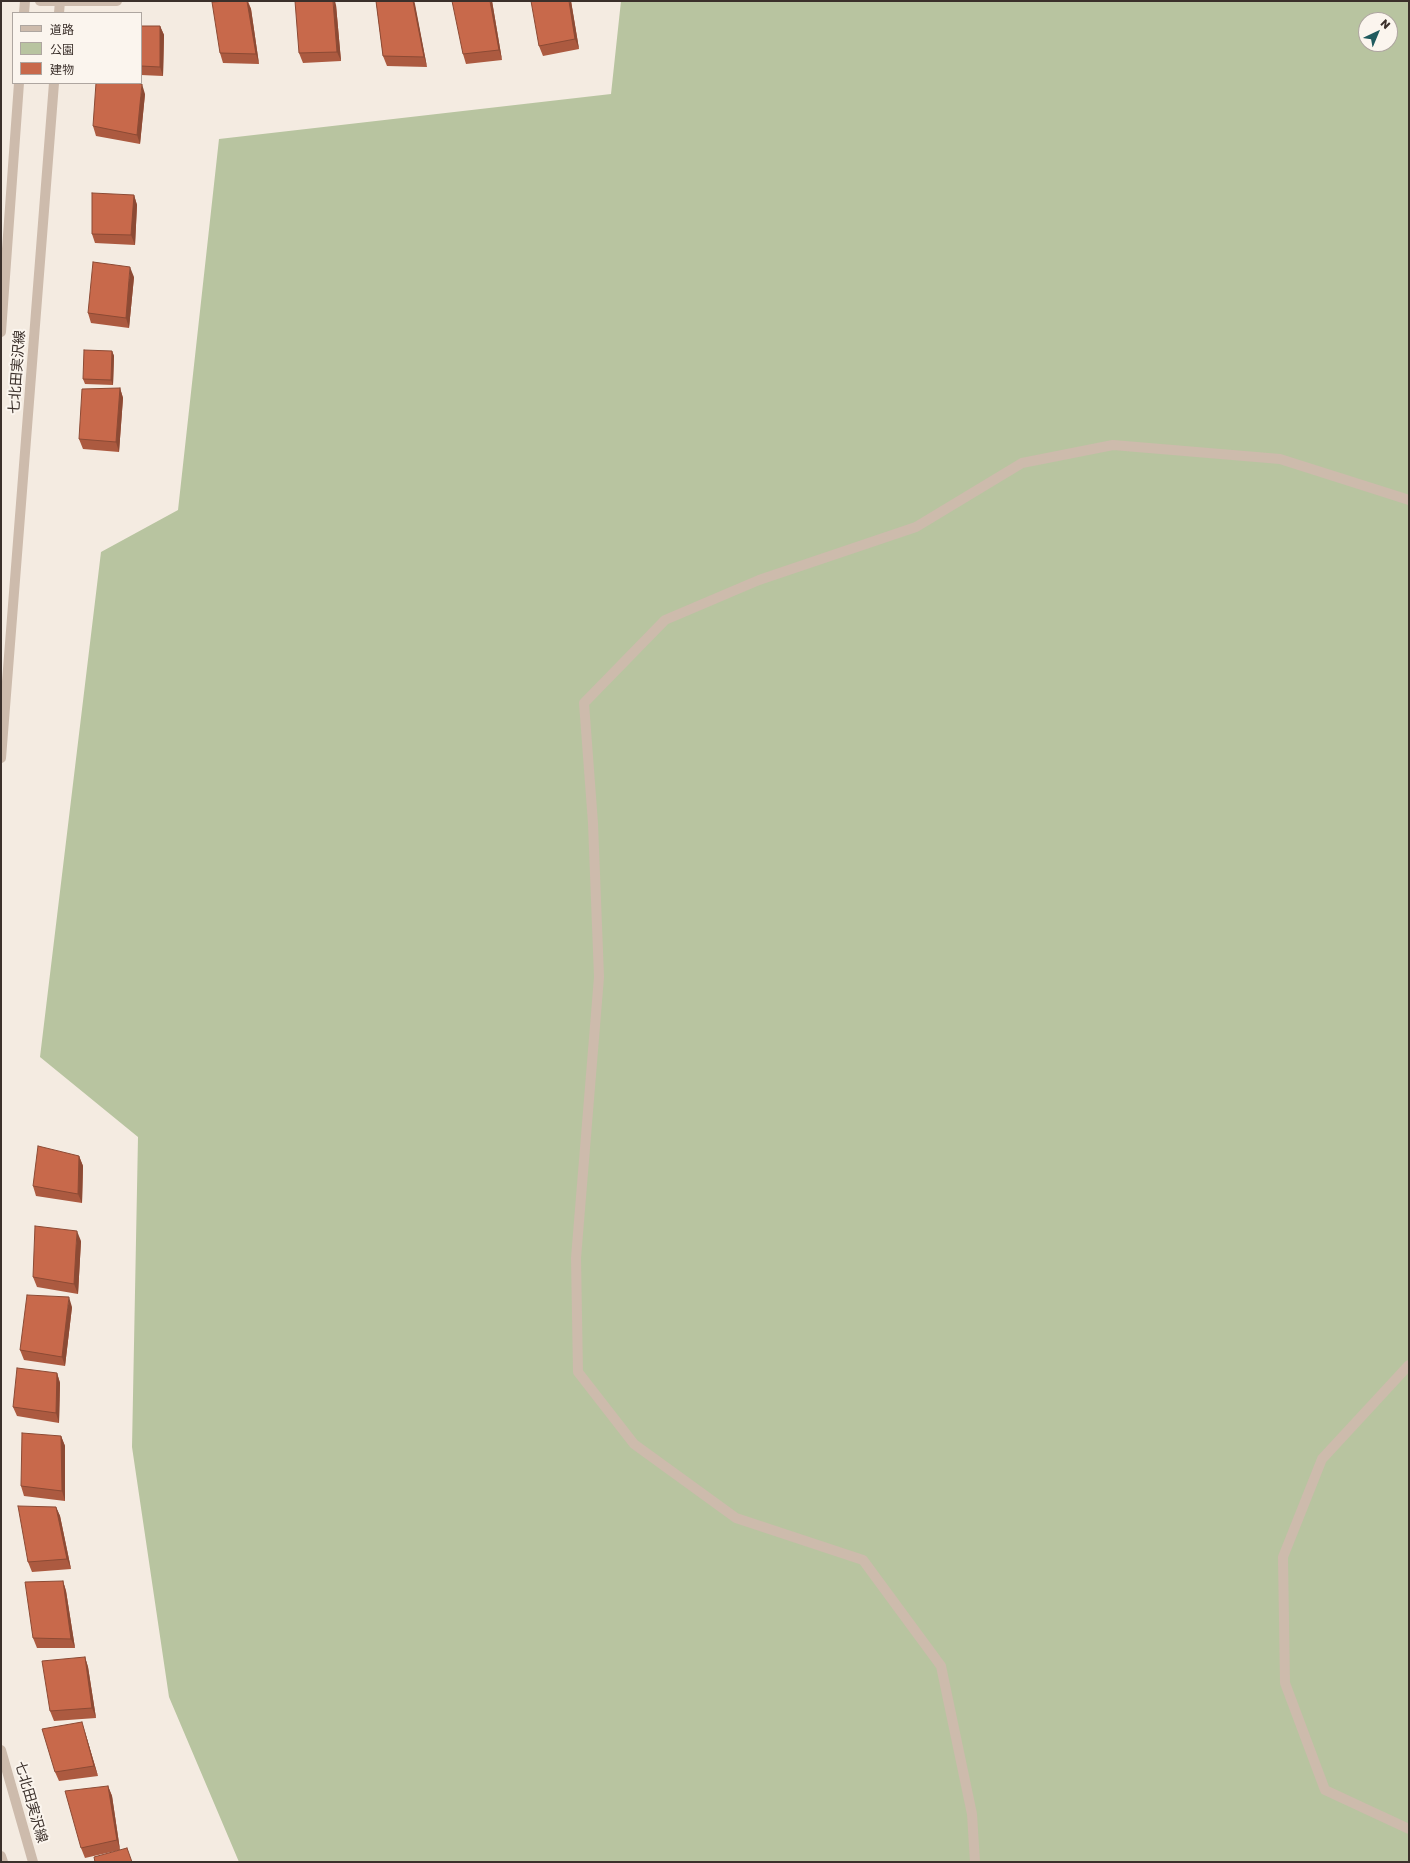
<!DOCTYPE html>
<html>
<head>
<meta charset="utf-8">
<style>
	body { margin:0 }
	#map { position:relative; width:1410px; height:1863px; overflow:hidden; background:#f4ebe1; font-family:"Golos Text","Noto Sans JP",sans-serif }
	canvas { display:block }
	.frame { position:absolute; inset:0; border:2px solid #3b302b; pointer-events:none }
	.legend { position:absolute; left:12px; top:12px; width:130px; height:72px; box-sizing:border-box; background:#fbf5ee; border:1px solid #aea6a0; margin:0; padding:5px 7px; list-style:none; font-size:12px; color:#3b302b }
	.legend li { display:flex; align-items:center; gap:8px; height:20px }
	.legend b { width:20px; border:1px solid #aea6a0 }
	.north { position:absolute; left:1358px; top:12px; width:40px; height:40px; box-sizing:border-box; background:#fbf5ee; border:1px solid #aea6a0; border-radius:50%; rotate:44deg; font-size:11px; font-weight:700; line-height:16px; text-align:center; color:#3b302b }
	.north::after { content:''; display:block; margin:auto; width:14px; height:18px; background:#1f5a5e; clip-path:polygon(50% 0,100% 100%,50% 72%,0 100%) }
</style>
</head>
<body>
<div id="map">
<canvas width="1410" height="1863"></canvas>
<div class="frame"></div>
<ul class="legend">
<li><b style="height:5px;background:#cdbbac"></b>道路</li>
<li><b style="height:11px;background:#b8c4a0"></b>公園</li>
<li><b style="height:11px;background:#c8694b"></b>建物</li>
</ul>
<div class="north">N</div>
</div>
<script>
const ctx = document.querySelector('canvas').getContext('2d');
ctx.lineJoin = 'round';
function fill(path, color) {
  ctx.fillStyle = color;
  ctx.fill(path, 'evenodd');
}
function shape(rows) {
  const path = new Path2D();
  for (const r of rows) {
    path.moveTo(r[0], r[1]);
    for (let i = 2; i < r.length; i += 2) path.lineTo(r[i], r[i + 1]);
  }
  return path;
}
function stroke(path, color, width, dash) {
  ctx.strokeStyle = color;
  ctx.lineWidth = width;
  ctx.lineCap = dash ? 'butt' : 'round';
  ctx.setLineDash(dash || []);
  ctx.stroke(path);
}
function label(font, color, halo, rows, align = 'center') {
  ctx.font = font + ' "Golos Text","Noto Sans JP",sans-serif';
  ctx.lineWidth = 4;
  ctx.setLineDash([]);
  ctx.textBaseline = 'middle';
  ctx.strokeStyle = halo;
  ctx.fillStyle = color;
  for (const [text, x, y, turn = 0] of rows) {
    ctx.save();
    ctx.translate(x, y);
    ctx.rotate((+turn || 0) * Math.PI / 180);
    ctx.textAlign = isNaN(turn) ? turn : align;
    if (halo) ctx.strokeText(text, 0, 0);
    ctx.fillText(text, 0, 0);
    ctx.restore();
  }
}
fill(shape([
	[621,1,1409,1,1409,1862,239,1862,169,1697,132,1447,138,1137,40,1057,101,552,178,510,219,139,611,94],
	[1366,20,1390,20,1390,44,1366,44]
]), '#b8c4a0');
stroke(shape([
	[40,1,117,1],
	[24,13,25,1],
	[59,13,60,1],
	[1,332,19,83],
	[1,758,54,83],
	[1409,1365,1322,1459,1283,1557,1285,1683,1325,1790,1409,1829],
	[1,1750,33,1862],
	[1,1856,3,1862],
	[975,1862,972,1814,941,1666,863,1560,736,1518,634,1444,578,1372,576,1258,599,977,593,823,584,703,665,620,759,580,916,527,1022,463,1113,445,1280,459,1409,500]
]), '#cdbbac', 10);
fill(shape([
	[226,1,248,1,251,9,259,64,223,63,220,53],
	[376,1,414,1,427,67,387,66,383,56],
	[492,1,502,60,466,64,463,54],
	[571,1,579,49,543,56,539,46],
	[336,5,341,61,303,63,299,53],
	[141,26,160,26,164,35,163,76,141,75],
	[145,94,140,144,96,136,93,126],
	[134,195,137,205,135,245,95,243,92,234],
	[134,277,129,328,91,323,88,313],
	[112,351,114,356,113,385,85,384,83,379],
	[120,388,123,398,119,452,83,449,79,439],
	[79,1156,83,1166,82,1203,36,1196,33,1186],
	[81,1241,78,1294,37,1287,33,1277],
	[72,1307,65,1366,24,1360,20,1350],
	[57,1373,60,1383,59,1423,17,1416,13,1407],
	[61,1436,65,1446,65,1501,24,1496,21,1486],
	[56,1507,60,1516,71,1569,32,1572,28,1562],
	[63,1581,66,1591,75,1648,37,1648,33,1638],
	[85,1657,88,1667,96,1718,54,1721,50,1711],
	[85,1732,98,1776,59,1781,55,1772],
	[108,1786,112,1796,120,1850,85,1858,81,1848]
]), '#ac5a40');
fill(shape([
	[247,1,251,9,259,64,256,54],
	[333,1,335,1,336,5,341,61,337,52],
	[413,1,414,1,415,4,427,67,424,57],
	[490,1,492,1,502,60,499,50],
	[569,1,571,1,579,49,575,39],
	[160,26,164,35,163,76,160,67],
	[142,84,145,94,140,144,137,135],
	[134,195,137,205,135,245,131,235],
	[130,267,134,277,129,328,126,318],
	[112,351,114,356,113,385,111,380],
	[120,388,123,398,119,452,116,442],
	[79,1156,83,1166,82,1203,78,1194],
	[77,1231,81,1241,78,1294,74,1284],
	[69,1297,72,1307,65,1366,62,1357],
	[57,1373,60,1383,59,1423,56,1413],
	[61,1436,65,1446,65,1501,62,1491],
	[56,1507,60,1516,71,1569,67,1559],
	[63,1581,66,1591,75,1648,71,1639],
	[85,1657,88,1667,96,1718,92,1708],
	[82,1722,85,1732,98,1776,94,1766],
	[108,1786,112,1796,120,1850,117,1840]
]), '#8c4a34');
const building = shape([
	[226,1,247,1,256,54,220,53,212,2,226,1],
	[295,1,333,1,337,52,299,53,295,1],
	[376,1,413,1,424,57,383,56,376,1],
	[452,1,490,1,499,50,463,54,452,1],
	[531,1,569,1,575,39,539,46,531,1],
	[141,26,160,26,160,67,141,66,141,26],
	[96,83,136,83,142,84,137,135,93,126,96,83],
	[92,193,134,195,131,235,92,234,92,193],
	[93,262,130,267,126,318,88,313,93,262],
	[84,350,112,351,111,380,83,379,84,350],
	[120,388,116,442,79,439,82,389,120,388],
	[38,1146,79,1156,78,1194,33,1186,38,1146],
	[35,1226,77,1231,74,1284,33,1277,35,1226],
	[27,1295,69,1297,62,1357,20,1350,27,1295],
	[17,1368,57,1373,56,1413,13,1407,17,1368],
	[22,1433,61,1436,62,1491,21,1486,22,1433],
	[18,1506,56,1507,67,1559,28,1562,18,1506],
	[63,1581,71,1639,33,1638,25,1582,63,1581],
	[85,1657,92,1708,50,1711,42,1661,85,1657],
	[82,1722,94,1766,55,1772,42,1729,82,1722],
	[108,1786,117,1840,81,1848,65,1791,108,1786],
	[127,1848,132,1862,95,1862,94,1857,127,1848]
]);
fill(building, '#c8694b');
stroke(building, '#8c4a34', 1);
label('14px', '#3b302b', '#fbf5ee', [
	["七北田実沢線",17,372,-86],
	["七北田実沢線",31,1802,74]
]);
</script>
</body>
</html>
